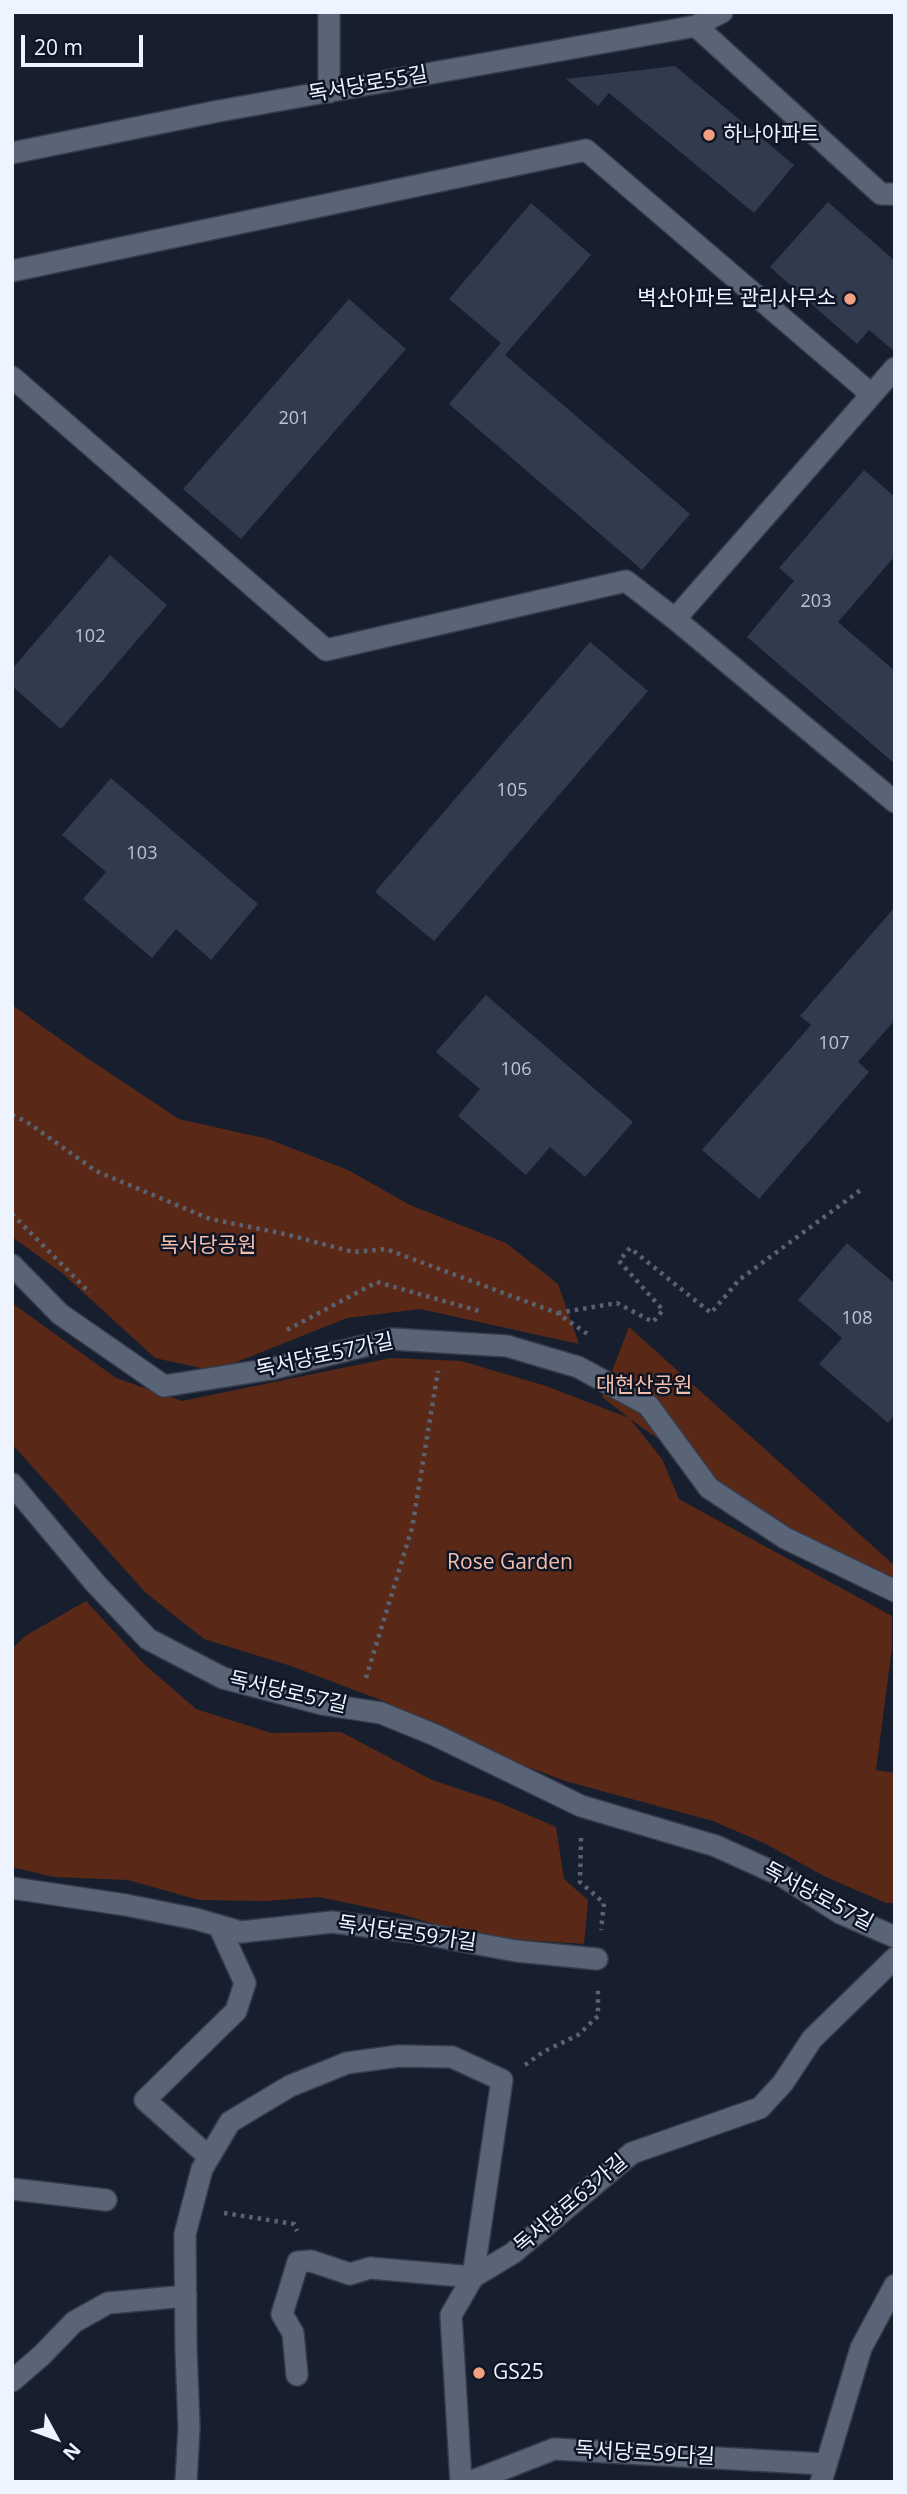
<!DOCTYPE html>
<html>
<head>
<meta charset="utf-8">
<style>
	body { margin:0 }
	#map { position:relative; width:907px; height:2494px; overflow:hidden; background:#171f2f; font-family:"Open Sans",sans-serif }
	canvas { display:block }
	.frame { position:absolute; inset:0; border:14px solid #edf3ff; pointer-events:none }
	.north { position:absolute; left:21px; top:2403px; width:70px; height:70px; -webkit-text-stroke:5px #0e1525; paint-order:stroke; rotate:131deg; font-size:19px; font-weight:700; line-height:28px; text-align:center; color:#edf3ff }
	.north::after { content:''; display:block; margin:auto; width:24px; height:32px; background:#edf3ff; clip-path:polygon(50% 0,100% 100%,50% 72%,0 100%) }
	.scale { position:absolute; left:21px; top:35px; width:122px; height:32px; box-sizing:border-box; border:4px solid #edf3ff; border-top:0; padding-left:9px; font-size:21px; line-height:24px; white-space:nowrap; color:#edf3ff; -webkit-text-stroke:5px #0e1525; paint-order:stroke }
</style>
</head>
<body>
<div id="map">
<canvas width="907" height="2494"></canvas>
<div class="frame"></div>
<div class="north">N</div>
<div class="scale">20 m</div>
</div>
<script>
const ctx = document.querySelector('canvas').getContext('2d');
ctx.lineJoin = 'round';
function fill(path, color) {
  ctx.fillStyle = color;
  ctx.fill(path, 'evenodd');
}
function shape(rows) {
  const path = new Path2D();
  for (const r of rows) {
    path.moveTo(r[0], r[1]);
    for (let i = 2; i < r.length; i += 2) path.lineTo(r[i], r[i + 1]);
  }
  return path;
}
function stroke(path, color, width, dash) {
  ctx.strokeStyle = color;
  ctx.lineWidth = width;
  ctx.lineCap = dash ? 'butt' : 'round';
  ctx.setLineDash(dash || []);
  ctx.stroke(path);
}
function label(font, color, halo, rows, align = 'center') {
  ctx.font = font + ' "Open Sans","Noto Sans KR",sans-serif';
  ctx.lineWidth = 5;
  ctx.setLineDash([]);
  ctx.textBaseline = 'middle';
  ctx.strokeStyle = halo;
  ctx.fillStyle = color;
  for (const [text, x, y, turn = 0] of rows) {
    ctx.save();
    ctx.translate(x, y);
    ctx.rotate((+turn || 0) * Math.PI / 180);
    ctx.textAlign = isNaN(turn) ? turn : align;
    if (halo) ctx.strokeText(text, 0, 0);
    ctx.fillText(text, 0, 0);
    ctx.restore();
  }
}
fill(shape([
	[12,1005,84,1056,179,1119,268,1139,348,1170,410,1205,506,1243,558,1284,579,1344,420,1309,347,1318,214,1371,155,1358,62,1273,12,1237],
	[12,1303,116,1378,182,1401,391,1358,461,1361,546,1386,629,1418,602,1397,629,1327,895,1566,895,1585,805,1555,664,1443,630,1419,662,1459,679,1499,892,1616,892,1647,876,1770,895,1773,895,1903,886,1903,826,1877,766,1844,713,1821,565,1781,502,1757,386,1702,291,1666,204,1639,145,1592,12,1444],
	[86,1601,144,1664,196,1709,271,1733,341,1732,432,1780,498,1802,556,1827,564,1879,588,1900,584,1944,479,1937,400,1914,319,1897,266,1901,199,1900,128,1880,54,1877,12,1867,12,1649,25,1636]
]), '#5a2816');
fill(shape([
	[675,66,794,165,754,213,609,93,598,106,566,79],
	[828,202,895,261,895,352,869,330,857,344,770,267],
	[531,203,591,255,505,355,690,514,642,570,449,404,501,343,449,299],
	[349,299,406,349,241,539,183,489],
	[864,470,895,497,895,556,838,622,895,671,895,764,747,637,794,581,779,568],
	[110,555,167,605,61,729,12,686,12,669],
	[590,642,648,691,434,941,375,892],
	[111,778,258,904,211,960,176,929,152,958,83,899,106,872,62,835],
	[895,907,895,1020,858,1062,869,1072,759,1199,702,1150,811,1025,800,1016],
	[486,995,633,1122,585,1177,550,1147,526,1175,458,1116,480,1089,436,1052],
	[847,1243,895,1284,895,1414,888,1423,819,1364,842,1338,798,1300]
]), '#323b4d');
const minor = shape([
	[329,12,329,92],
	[696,26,881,194,895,194],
	[12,153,219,111,696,26,722,12],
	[12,271,586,150,871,394],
	[895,368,675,619,895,802],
	[12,377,326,650,626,581,675,619],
	[12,1265,60,1314,164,1386,271,1369,392,1339,507,1346,578,1367,648,1405,709,1488,785,1538,895,1591],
	[12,1484,95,1583,148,1639,223,1678,322,1704,381,1713,435,1735,581,1806,716,1846,782,1876,840,1913,895,1937],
	[12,1888,126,1905,196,1919,241,1932,332,1922,413,1932,516,1951,597,1959],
	[209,2157,145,2100,236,2011,245,1983,219,1926],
	[12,2189,106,2200],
	[12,2381,41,2356,74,2322,108,2303,186,2296],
	[186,2482,189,2428,186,2349,185,2234,202,2169,230,2122,290,2086,347,2063,399,2056,452,2057,502,2080,473,2277,370,2268,350,2274,311,2261,298,2262,282,2314,293,2333,297,2375],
	[461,2482,451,2315,473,2277,513,2253,632,2153,760,2108,783,2083,812,2039,895,1958],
	[470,2482,554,2449,825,2464],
	[821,2482,861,2348,895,2285]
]);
stroke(minor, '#373c4a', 24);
stroke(shape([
	[12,1115,27,1122,96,1171,210,1219,285,1234,353,1252,386,1249,557,1313,589,1335],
	[12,1214,90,1293],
	[558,1313,617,1303,653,1322,663,1310,619,1261,630,1248,711,1313,739,1280,862,1189],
	[287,1330,377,1282,479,1311],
	[366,1678,412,1528,438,1371],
	[581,1838,580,1882,604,1903,601,1930],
	[525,2065,543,2052,578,2035,598,2016,598,1988],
	[224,2213,294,2224,297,2231]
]), '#5a6170', 4.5, [3.5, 5]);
stroke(minor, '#5a6477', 21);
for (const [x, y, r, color] of [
	[709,135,7,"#f39f83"],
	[850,299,7,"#f39f83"],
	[479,2373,7,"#f39f83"]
]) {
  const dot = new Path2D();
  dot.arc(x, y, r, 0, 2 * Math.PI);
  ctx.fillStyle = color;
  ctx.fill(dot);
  stroke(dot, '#0e1525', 2.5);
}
label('18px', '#bec5d2', null, [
	["201",294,419],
	["203",816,602],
	["102",90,637],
	["105",512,791],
	["103",142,854],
	["107",834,1044],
	["106",516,1070],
	["108",857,1319]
]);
label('21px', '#edf3ff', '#0e1525', [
	["독서당로55길",368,85,-10],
	["독서당로57가길",325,1356,-12],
	["독서당로57길",288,1693,13],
	["독서당로57길",818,1897,28],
	["독서당로59가길",407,1934,8],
	["독서당로63가길",571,2204,-40],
	["독서당로59다길",645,2454,3]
]);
label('21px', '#edf3ff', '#0e1525', [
	["하나아파트",723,135],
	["벽산아파트 관리사무소",836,299,"right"],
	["GS25",493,2373]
], 'left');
label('21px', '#f5bdaa', '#0e1525', [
	["독서당공원",208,1246],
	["대현산공원",644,1386],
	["Rose Garden",510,1563]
]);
</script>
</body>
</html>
